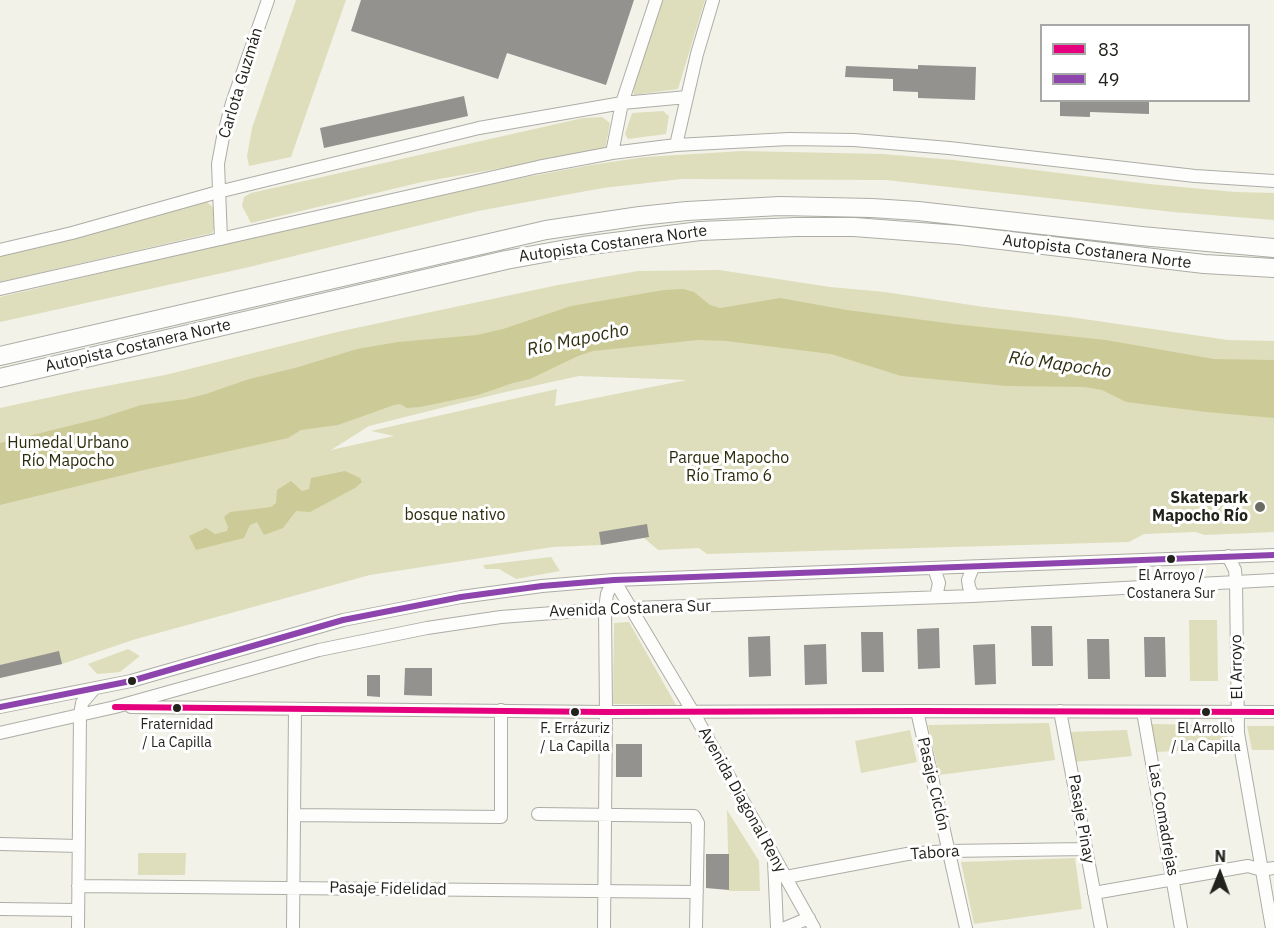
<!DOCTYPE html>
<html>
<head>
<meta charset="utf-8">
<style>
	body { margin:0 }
	#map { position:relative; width:1274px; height:928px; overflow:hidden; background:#f2f2e9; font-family:"IBM Plex Sans",sans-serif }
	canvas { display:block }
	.legend { position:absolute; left:1040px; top:24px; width:210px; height:78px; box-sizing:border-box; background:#fff; border:2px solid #a7a7a5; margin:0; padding:8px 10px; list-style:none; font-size:18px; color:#23231d }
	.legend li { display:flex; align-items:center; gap:12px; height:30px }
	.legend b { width:30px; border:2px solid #a7a7a5 }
	.north { position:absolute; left:1190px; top:844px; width:60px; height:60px; -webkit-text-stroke:4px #fff; paint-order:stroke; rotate:1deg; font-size:16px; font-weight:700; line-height:24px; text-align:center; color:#23231d }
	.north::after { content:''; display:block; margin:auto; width:21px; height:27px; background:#23231d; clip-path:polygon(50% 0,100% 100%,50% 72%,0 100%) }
</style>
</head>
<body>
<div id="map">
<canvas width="1274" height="928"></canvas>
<ul class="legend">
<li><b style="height:8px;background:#e5007d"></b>83</li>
<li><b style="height:8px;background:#8e44ad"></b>49</li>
</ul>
<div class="north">N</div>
</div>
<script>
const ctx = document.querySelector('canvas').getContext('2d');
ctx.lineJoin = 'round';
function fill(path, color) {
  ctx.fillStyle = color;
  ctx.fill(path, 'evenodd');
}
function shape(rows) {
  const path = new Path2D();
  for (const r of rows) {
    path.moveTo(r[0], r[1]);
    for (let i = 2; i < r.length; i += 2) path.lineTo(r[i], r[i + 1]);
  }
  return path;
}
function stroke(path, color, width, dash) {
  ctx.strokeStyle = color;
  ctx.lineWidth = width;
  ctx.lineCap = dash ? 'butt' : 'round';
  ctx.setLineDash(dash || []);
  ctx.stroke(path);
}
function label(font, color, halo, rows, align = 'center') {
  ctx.font = font + ' "IBM Plex Sans",sans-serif';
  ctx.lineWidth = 6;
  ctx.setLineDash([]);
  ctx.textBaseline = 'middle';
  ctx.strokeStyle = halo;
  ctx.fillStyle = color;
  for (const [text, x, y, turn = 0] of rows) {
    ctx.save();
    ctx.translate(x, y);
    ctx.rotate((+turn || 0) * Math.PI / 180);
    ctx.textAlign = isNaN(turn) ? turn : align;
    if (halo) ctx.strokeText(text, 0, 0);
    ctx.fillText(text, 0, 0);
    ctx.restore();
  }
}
fill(shape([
	[296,0,346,0,291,157,249,166,247,156,252,128],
	[662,0,705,0,678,89,634,95,633,86],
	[663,111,669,116,666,134,628,139,625,134,632,113],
	[602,117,610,123,605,150,422,182,251,223,242,206,244,197,251,193,583,118],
	[742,151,883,154,953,160,1149,184,1235,192,1274,193,1274,220,1173,212,886,180,682,179,603,188,478,211,245,268,0,322,0,297,236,241,521,178,591,165,645,157],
	[200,202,207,202,214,208,215,227,212,233,0,282,0,256,66,241],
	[719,270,830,287,885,292,984,307,1070,317,1228,340,1274,341,1274,532,1205,535,1195,532,1144,534,1129,542,707,554,699,548,658,550,644,538,601,545,553,547,370,575,136,639,62,664,0,678,0,408,79,391,165,375,337,332,558,285,638,271],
	[579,376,687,380,555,406,557,389,371,431,394,436,331,450,369,426,501,393],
	[551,557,560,571,516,579,499,569,485,569,483,565],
	[1189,620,1217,620,1218,681,1190,681],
	[629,622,676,705,613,704,614,623],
	[128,649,140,656,120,672,97,674,88,664],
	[1049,723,1055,760,939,775,928,725],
	[1150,724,1224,725,1231,748,1156,752],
	[1247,726,1274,726,1274,750,1252,750],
	[910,730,917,762,861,773,855,741],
	[1127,730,1132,756,1074,762,1068,732],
	[727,810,759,861,760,891,729,891],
	[138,853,186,853,185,875,138,875],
	[1075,858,1082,909,974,924,961,862]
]), '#dedebc');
fill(shape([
	[683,289,694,292,710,305,720,308,780,298,847,310,954,324,1106,340,1214,359,1274,360,1274,418,1206,412,1126,402,1102,390,1084,387,1006,386,901,376,831,354,726,341,698,340,593,351,578,356,530,379,513,383,478,395,420,407,407,408,400,404,394,405,338,425,301,430,288,438,144,470,0,505,0,443,101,418,141,405,186,399,206,394,249,379,295,368,357,349,398,342,477,335,503,329,571,306,664,290],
	[345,471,360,478,362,482,355,488,310,512,296,511,283,528,264,535,257,522,250,525,244,538,196,550,189,536,206,528,215,534,227,531,228,527,224,517,230,512,271,507,276,503,277,490,291,481,302,491,309,489,311,478]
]), '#cccb97');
fill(shape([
	[361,0,634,0,606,85,507,53,498,79,351,31],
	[918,65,976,67,975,100,918,98,918,92,893,91,893,79,845,77,846,66,918,69],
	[464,96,468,116,324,148,320,128],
	[1060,100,1149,100,1149,114,1090,112,1090,117,1060,116],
	[647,524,649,537,601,545,599,532],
	[1031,626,1052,626,1053,666,1032,666],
	[939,628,940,668,918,669,917,629],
	[861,632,883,632,884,672,862,672],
	[770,636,771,676,749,677,748,637],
	[1144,637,1165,637,1166,677,1145,677],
	[1087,639,1109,639,1110,679,1088,679],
	[826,644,827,684,805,685,804,645],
	[995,644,996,684,975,685,973,645],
	[59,651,62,664,0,678,0,665],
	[405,668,432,668,432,696,404,695],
	[367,675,380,675,380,697,367,696],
	[616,744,642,744,642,777,616,777],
	[706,854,729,854,729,890,706,888]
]), '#93928f');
const minor = shape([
	[676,145,697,54,713,0],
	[612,153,622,103,656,0],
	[221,239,218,164,223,137,232,103,268,0],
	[0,250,72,233,218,192,479,128,622,103,687,97],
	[0,289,538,167,612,153,676,145,789,139,854,140,949,148,1195,176,1274,181],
	[1228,556,1235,570,1236,582,1238,733,1272,928],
	[973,567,968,580,969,587,973,596],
	[934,568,939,583,936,597],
	[614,580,693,712,814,928],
	[0,707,131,681,343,620,461,597,542,586,614,580,1274,555],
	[131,707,606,712,917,711,1274,712],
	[917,711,966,928],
	[1060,711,1101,928],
	[1143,712,1181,928],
	[0,733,115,707,319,650,427,628,501,617,605,609,973,596,1274,580],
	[538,814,694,816,698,823,696,928],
	[294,815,501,817,501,710],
	[0,844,79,846],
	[774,860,777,928],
	[786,877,907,854,948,851,1086,849],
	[78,886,697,892],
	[1094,893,1248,866,1262,870,1274,868],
	[0,909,78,910],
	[78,928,80,715,82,703,93,690],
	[293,928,295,709],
	[604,928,606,712,605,609,607,594,614,580],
	[785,928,809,918]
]);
const highway = shape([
	[0,356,546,230,640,216,687,211,780,206,872,208,918,211,1141,236,1274,248],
	[0,378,506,260,583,246,700,231,796,227,854,227,959,235,1204,264,1274,268]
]);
stroke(minor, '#adada6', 14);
stroke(highway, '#adada6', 20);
stroke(minor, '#fdfdfc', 12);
stroke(highway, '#fdfdfc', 18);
stroke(shape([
	[115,707,606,712,917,711,1274,712]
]), '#e5007d', 6);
stroke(shape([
	[0,707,131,681,343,620,461,597,542,586,614,580,1274,555]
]), '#8e44ad', 6);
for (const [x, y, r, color] of [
	[1260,507,6,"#6b6b64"],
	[1171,559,5,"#23231d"],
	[132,681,5,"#23231d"],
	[177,708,5,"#23231d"],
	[575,712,5,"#23231d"],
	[1206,712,5,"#23231d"]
]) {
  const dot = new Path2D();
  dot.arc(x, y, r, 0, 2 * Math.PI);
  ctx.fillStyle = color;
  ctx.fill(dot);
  stroke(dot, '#fff', 2);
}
label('14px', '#23231d', '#fff', [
	["El Arroyo /",1171,576],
	["Costanera Sur",1171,594],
	["Fraternidad",177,725],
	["/ La Capilla",177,743],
	["F. Errázuriz",575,729],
	["/ La Capilla",575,747],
	["El Arrollo",1206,729],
	["/ La Capilla",1206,747]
]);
label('16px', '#23231d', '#fff', [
	["Carlota Guzmán",241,83,-73],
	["Autopista Costanera Norte",613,244,-8],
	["Autopista Costanera Norte",1097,252,7],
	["Autopista Costanera Norte",138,346,-13],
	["Avenida Costanera Sur",630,609,-2],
	["El Arroyo",1237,667,-91],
	["Pasaje Ciclón",933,784,77],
	["Avenida Diagonal Reny",742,800,61],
	["Pasaje Pinay",1081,819,80],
	["Las Comadrejas",1163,820,80],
	["Tabora",935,853,-4],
	["Pasaje Fidelidad",388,889,1]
]);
label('16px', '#2d2c0c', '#fff', [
	["Humedal Urbano",68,443],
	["Río Mapocho",68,461],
	["Parque Mapocho",729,458],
	["Río Tramo 6",729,476],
	["bosque nativo",455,515]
]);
label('bold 16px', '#23231d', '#fff', [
	["Skatepark",1248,498],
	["Mapocho Río",1248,516]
], 'right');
label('italic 18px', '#2f2e0f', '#fff', [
	["Río Mapocho",578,340,-12],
	["Río Mapocho",1060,365,8]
]);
</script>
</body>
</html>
